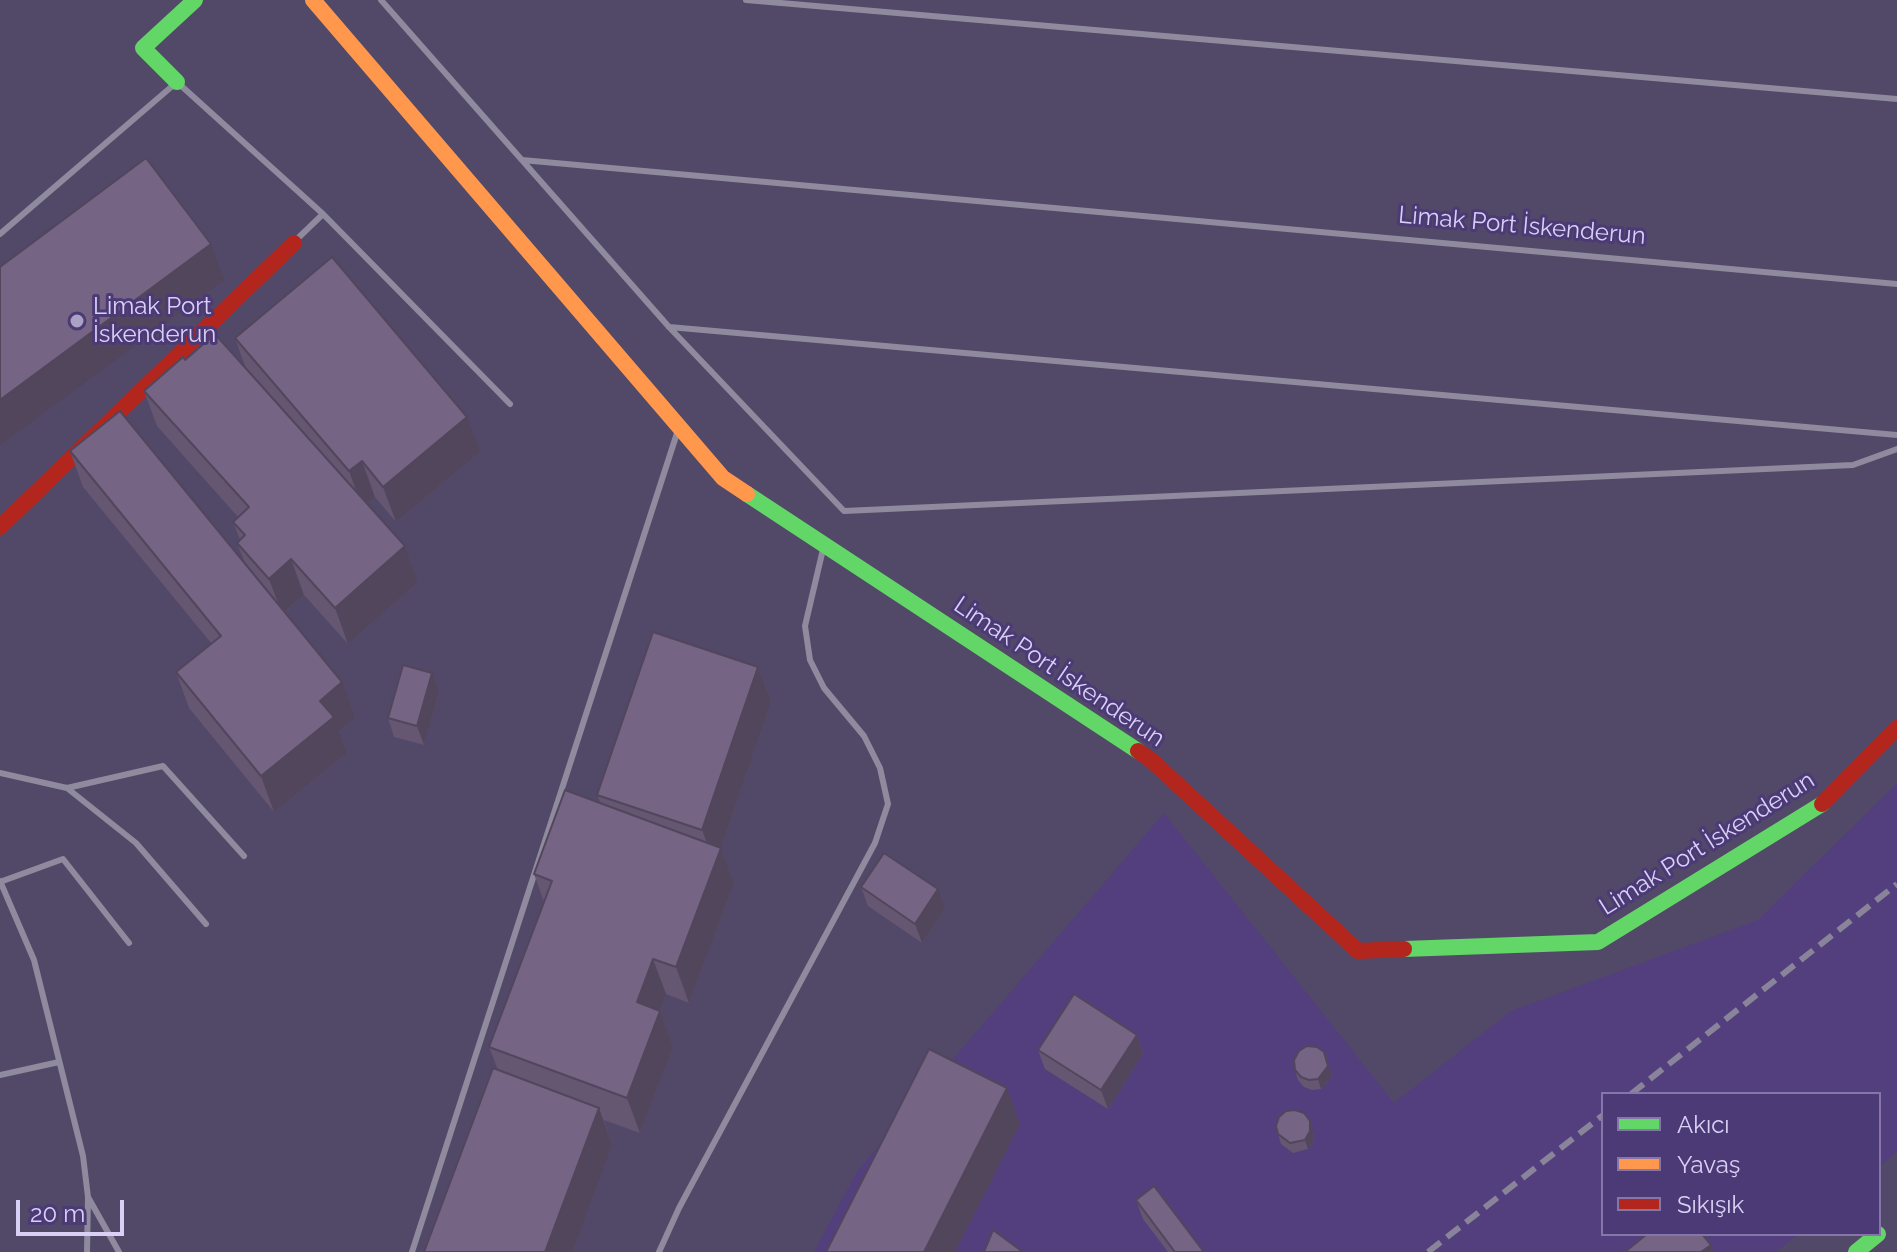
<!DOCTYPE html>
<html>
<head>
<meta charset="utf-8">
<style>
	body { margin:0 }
	#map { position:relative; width:1897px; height:1252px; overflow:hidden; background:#524868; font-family:Raleway,sans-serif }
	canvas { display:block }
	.legend { position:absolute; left:1601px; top:1092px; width:280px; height:144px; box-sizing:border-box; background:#4c3a76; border:2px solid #8476a9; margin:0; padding:10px 14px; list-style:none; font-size:24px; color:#d9d1f5 }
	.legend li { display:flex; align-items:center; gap:16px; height:40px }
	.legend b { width:40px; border:2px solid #8476a9 }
	.scale { position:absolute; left:16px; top:1200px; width:108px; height:36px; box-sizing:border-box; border:4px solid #d9d1f5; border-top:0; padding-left:10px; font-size:24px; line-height:28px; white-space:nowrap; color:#d9d1f5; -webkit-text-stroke:6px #4c3a76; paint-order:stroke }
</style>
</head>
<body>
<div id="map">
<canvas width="1897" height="1252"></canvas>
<ul class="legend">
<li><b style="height:10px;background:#63d668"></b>Akıcı</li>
<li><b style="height:10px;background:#ff974d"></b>Yavaş</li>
<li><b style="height:10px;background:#b3261e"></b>Sıkışık</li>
</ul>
<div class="scale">20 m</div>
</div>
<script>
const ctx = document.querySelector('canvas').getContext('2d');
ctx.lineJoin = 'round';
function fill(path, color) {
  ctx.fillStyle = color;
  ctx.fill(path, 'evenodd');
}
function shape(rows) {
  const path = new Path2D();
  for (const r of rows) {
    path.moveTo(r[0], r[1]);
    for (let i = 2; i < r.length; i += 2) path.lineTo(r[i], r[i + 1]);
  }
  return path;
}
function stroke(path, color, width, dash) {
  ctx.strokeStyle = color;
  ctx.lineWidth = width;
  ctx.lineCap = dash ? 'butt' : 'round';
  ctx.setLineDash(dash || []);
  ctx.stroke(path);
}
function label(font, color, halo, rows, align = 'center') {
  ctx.font = font + ' Raleway,sans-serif';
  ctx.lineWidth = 6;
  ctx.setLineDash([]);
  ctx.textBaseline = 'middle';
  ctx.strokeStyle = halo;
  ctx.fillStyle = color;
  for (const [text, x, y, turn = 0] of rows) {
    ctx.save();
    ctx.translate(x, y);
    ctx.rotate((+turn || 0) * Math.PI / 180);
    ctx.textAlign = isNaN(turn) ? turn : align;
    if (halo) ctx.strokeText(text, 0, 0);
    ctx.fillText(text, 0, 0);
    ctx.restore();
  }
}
fill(shape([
	[1897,783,1897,1152,1879,1167,1879,1094,1603,1094,1603,1234,1798,1234,1776,1252,814,1252,858,1170,1164,813,1394,1103,1511,1011,1758,920]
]), '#533f7e');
stroke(shape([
	[381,0,669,327,844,511,1853,465,1897,449],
	[746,0,1897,99],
	[522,160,1897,284],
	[0,234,177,82,323,214,510,404],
	[294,242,323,214],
	[669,327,1897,435],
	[0,773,67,788,136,843,206,924],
	[67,788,163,766,244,856],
	[0,881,34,960,83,1156,88,1197,87,1252],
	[0,882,63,859,129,943],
	[0,1075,59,1062],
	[88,1197,119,1252],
	[412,1252,678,430],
	[659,1252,679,1208,875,843,888,804,880,768,864,736,824,688,810,660,805,626,824,545]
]), '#8f8a9d', 6);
stroke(shape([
	[177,82,143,48,195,0],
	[747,494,1138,751],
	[1404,949,1598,942,1822,804],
	[1856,1252,1878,1234]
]), '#63d668', 16);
stroke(shape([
	[313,0,723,478,747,494]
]), '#ff974d', 16);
stroke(shape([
	[0,527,294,243],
	[1138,751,1151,760,1358,951,1404,949],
	[1822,804,1897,728]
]), '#b3261e', 16);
stroke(shape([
	[1631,1094,1897,884],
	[1428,1252,1603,1115]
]), '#898499', 6, [16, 8]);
fill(shape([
	[235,338,480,452,396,522,375,497,367,503,405,546,418,582,348,644,304,595,285,612,355,718,339,731,347,753,274,812,189,708,176,672,211,643,83,487,70,451,245,563,237,543,240,540,233,522,238,517,157,426,144,391,185,360,246,369],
	[758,667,771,702,721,848,734,883,689,1003,666,994,660,1011,673,1047,640,1133,604,1120,612,1144,498,1070,489,1047,544,902,534,874,600,802,597,795],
	[439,692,424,745,394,737,388,718],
	[861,887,945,908,922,943,868,906],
	[1137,1035,1143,1054,1108,1109,1045,1069,1038,1050],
	[1327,1061,1332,1076,1321,1089,1312,1090,1304,1087,1298,1080,1295,1070],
	[1313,1131,1314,1141,1308,1149,1293,1153,1281,1144,1278,1134],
	[1136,1200,1204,1252,1168,1252,1143,1219]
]), '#655672');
fill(shape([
	[211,244,224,280,0,445,0,400],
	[467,417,480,452,396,522,383,487],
	[362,461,375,497,362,507,349,471],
	[405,546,418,582,348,644,335,608],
	[291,559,304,595,282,614,269,579],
	[758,667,771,702,721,848,734,883,689,1003,676,967,715,864,702,830],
	[432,673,439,692,424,745,417,726],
	[342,682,355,718,339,731,347,753,274,812,261,776,320,701],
	[938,889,945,908,922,943,915,924],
	[653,959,666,994,660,1011,673,1047,640,1133,627,1098,637,1002],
	[1137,1035,1143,1054,1108,1109,1101,1090],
	[1324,1052,1332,1076,1321,1089,1318,1079],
	[1007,1088,1020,1124,955,1252,924,1252],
	[599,1108,612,1144,572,1252,545,1252],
	[1310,1121,1313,1131,1314,1141,1308,1149,1305,1140],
	[1711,1245,1714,1252,1701,1252]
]), '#52465c');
const building = shape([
	[146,158,211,244,0,400,0,267,146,158],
	[332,257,467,417,383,487,362,461,349,471,235,338,332,257],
	[215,334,405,546,335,608,291,559,269,579,237,543,245,535,233,522,249,507,144,391,183,357,185,360,215,334],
	[120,411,342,682,320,701,334,717,261,776,176,672,221,636,70,451,120,411],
	[653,632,758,667,702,830,597,795,653,632],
	[403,665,432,673,417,726,388,718,403,665],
	[565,790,721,848,676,967,653,959,637,1002,660,1011,627,1098,489,1047,552,881,534,874,565,790],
	[884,853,938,889,915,924,861,887,884,853],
	[1074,994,1137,1035,1101,1090,1038,1050,1074,994],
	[1307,1046,1317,1047,1324,1052,1328,1066,1318,1079,1309,1080,1301,1077,1295,1070,1294,1060,1299,1051,1307,1046],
	[929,1049,1007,1088,924,1252,826,1252,929,1049],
	[493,1068,599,1108,545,1252,424,1252,493,1068],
	[1295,1110,1304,1113,1310,1121,1310,1131,1305,1140,1290,1143,1278,1134,1276,1126,1279,1117,1286,1111,1295,1110],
	[1154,1186,1204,1252,1175,1252,1136,1200,1154,1186],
	[993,1230,1023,1252,984,1252,993,1230],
	[1647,1234,1702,1234,1711,1245,1701,1252,1625,1252,1647,1234]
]);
fill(building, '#756484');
stroke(building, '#52465c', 2);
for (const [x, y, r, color] of [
	[77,321,8,"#aaa1c4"]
]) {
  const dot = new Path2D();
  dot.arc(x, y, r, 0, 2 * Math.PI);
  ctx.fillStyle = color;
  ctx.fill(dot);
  stroke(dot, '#4c3a76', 3);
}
label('24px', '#d9d1f5', '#4c3a76', [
	["Limak Port İskenderun",1522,226,5],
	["Limak Port İskenderun",1059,672,34],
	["Limak Port İskenderun",1707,844,-32]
]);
label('24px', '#d9d1f5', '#4c3a76', [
	["Limak Port",93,307],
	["İskenderun",93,335]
], 'left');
</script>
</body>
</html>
